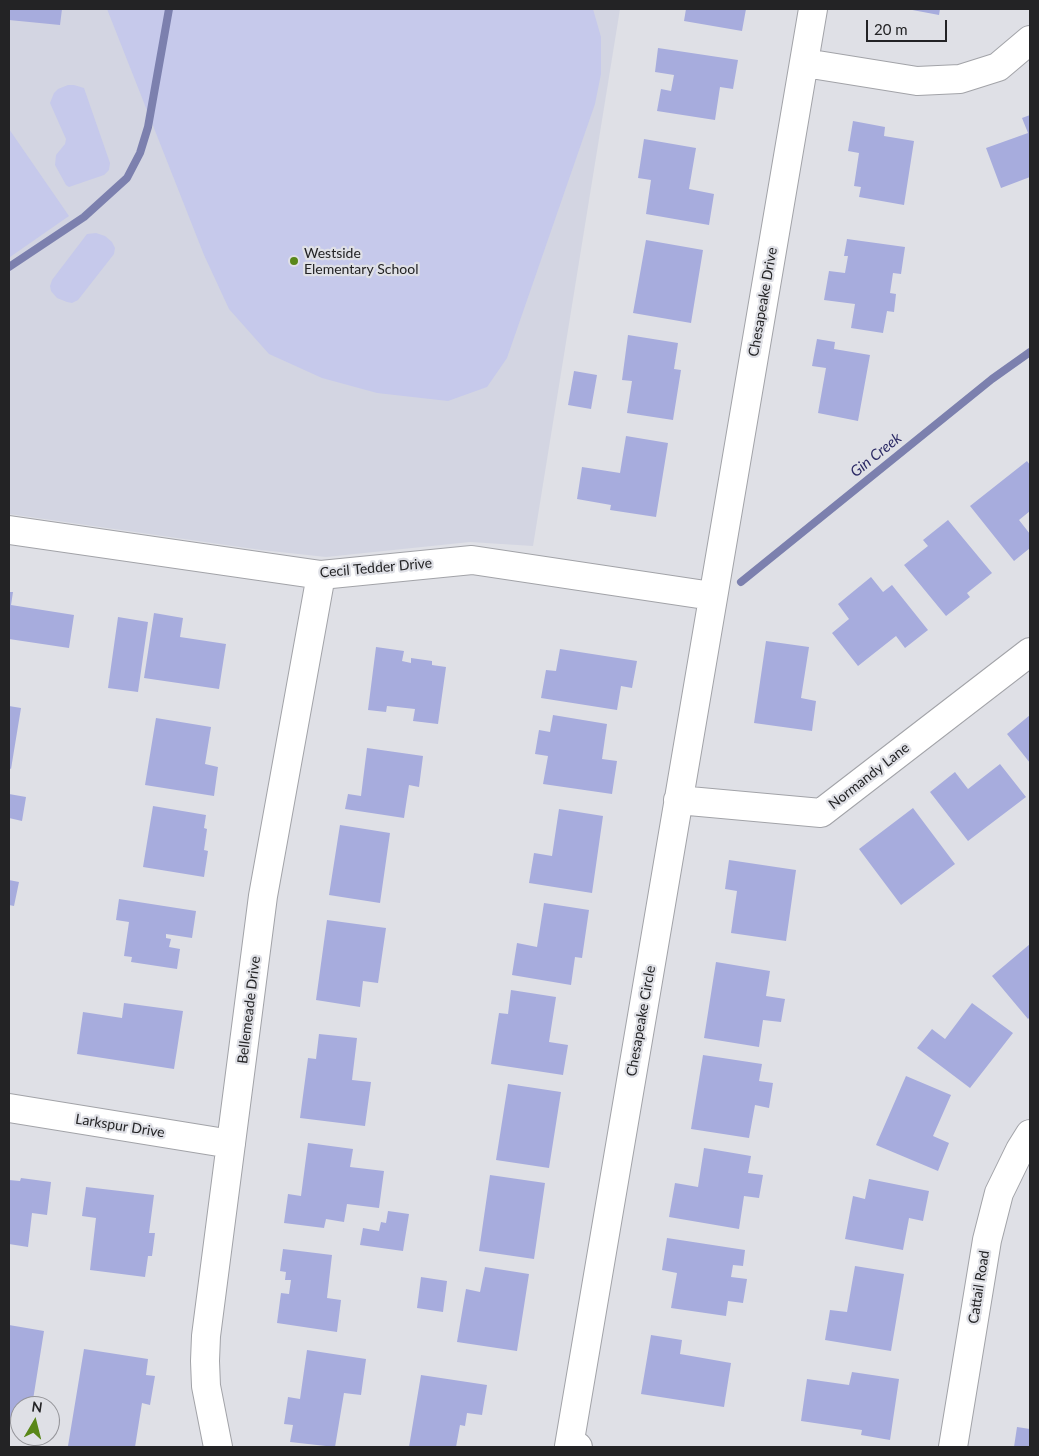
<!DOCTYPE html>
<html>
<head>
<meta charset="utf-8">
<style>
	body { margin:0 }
	#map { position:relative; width:1039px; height:1456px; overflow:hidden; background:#dfe0e6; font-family:Lato,sans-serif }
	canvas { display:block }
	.frame { position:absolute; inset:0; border:10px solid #232325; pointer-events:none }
	.north { position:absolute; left:10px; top:1396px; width:50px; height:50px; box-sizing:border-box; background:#dfe0e6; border:1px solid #949499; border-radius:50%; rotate:8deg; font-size:14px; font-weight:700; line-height:20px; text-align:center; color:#232325 }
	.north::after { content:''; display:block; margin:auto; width:18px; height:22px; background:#598718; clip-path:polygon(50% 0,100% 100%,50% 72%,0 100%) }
	.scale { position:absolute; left:866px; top:20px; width:81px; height:22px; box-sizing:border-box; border:2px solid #232325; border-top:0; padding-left:6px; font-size:15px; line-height:18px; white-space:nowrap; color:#232325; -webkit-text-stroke:4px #dfe0e6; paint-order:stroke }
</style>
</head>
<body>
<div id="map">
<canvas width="1039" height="1456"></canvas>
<div class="frame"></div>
<div class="north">N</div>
<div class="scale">20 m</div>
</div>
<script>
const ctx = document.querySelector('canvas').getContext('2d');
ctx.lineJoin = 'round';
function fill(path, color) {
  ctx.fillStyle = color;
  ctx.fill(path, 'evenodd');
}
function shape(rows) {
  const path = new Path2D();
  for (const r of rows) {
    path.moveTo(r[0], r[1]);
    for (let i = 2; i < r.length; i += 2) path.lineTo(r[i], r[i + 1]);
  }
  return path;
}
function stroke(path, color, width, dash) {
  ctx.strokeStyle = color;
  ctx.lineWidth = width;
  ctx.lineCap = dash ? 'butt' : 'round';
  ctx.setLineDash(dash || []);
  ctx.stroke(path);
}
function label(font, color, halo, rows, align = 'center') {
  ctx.font = font + ' Lato,sans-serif';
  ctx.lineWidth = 4.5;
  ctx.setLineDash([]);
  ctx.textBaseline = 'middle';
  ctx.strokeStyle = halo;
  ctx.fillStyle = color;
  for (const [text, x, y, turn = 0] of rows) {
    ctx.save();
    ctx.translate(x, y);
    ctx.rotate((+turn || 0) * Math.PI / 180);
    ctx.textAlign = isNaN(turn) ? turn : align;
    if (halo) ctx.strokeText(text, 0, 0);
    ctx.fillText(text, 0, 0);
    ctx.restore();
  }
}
fill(shape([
	[9,9,620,9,533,546,470,542,326,557,261,550,9,514]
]), '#d3d5e2');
fill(shape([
	[107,9,593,9,601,37,601,74,595,104,507,358,487,387,448,401,377,393,322,378,269,354,229,309,204,255],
	[68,85,74,85,84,88,110,163,109,170,104,175,69,187,66,185,55,165,56,155,65,144,66,139,50,103,54,93,58,89],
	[9,129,69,216,10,257,9,255],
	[96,233,105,236,112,242,115,248,114,254,78,300,72,303,67,302,57,298,51,291,50,286,52,280,87,234]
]), '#c6c9eb');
stroke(shape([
	[9,267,84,217,127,178,140,153,148,127,169,9],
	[741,582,992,379,1030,352]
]), '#7c80ae', 8);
fill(shape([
	[9,9,62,9,60,25,9,20],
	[686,9,746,9,742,31,684,21],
	[907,9,940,9,939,15],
	[658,48,738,60,733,89,720,87,715,120,657,111,661,89,671,91,674,75,655,72],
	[1030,115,1030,177,1001,188,986,148,1028,133,1022,118],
	[853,121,885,127,884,136,914,141,904,205,859,197,861,187,854,186,859,153,848,151],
	[644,139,696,148,689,189,714,194,709,225,646,214,651,180,638,178],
	[847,239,905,247,901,274,893,273,890,293,896,294,894,312,887,311,883,333,851,328,855,304,824,300,829,271,845,273,848,256,844,256],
	[646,240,703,250,691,323,633,313],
	[628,335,678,343,674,369,681,370,673,420,627,413,632,381,622,380],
	[817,339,835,342,834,349,870,355,858,421,818,413,826,368,812,366],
	[574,371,597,375,591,409,568,405],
	[626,436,668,443,656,517,610,510,611,505,577,499,582,467,620,473],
	[1027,461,1030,465,1030,511,1019,520,1030,534,1030,548,1014,561,970,506],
	[948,520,992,573,967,593,970,597,946,616,904,565,928,546,923,540],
	[871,577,883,592,892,585,928,630,905,648,896,636,858,666,832,633,849,619,838,604],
	[9,592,13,592,11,605,74,615,69,648,9,639],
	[154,613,183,618,180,637,226,644,219,689,144,678],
	[118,617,148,622,138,692,108,688],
	[766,641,809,647,801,698,816,701,812,731,754,723],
	[376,647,404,651,402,661,411,663,411,658,432,661,432,665,446,667,438,724,413,721,415,709,387,706,386,712,368,710],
	[560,649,637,661,632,688,621,686,617,710,541,698,546,670,556,671],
	[9,706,21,708,11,769,9,768],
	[553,715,607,724,602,759,617,761,612,794,543,784,548,756,535,754,539,730,550,732],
	[1030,715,1030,763,1007,734],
	[156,718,211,727,205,764,218,767,214,796,145,785],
	[367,748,423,756,419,787,409,785,404,818,345,809,348,794,361,796],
	[1000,764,1026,797,968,841,930,792,955,772,968,789],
	[9,794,26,797,22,821,9,818],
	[153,806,206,815,204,828,207,829,204,850,208,851,204,877,143,867],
	[913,808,955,864,901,905,859,849],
	[559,809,603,816,592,893,529,883,534,853,552,856],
	[340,825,390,833,380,903,329,895],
	[729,860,796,870,786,941,731,933,737,891,725,889],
	[9,880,19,882,14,906,9,905],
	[119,899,196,911,192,938,166,934,166,938,171,939,169,947,180,949,177,969,131,962,132,957,124,956,129,922,116,920],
	[544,903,589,910,582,958,575,957,571,985,512,975,517,943,537,947],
	[327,920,386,928,378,983,363,981,360,1007,316,1000],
	[1030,944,1030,1017,1028,1019,992,976],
	[716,962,770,971,766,996,785,999,781,1022,763,1020,759,1047,704,1038],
	[511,990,556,997,549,1042,568,1045,563,1075,491,1064,499,1013,508,1014],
	[124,1003,183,1011,174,1069,77,1054,83,1012,122,1018],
	[972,1003,1013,1033,970,1088,917,1048,932,1029,945,1039],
	[319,1034,357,1038,352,1080,371,1082,365,1126,300,1118,308,1058,316,1059],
	[703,1055,762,1064,759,1081,773,1083,769,1108,755,1105,749,1138,691,1129],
	[906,1076,951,1095,933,1136,949,1143,938,1171,876,1145],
	[508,1084,561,1092,549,1168,496,1160],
	[308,1143,353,1149,350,1167,384,1171,379,1208,347,1204,344,1222,326,1219,324,1228,284,1223,288,1194,301,1196],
	[704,1148,751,1156,748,1173,763,1175,759,1198,744,1196,739,1229,669,1217,675,1183,698,1187],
	[490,1175,545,1183,534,1259,479,1251],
	[21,1178,51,1182,47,1215,32,1213,28,1247,9,1244,9,1180,20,1181],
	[869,1179,929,1191,923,1221,909,1218,903,1250,845,1239,853,1196,865,1199],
	[86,1187,154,1195,149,1233,155,1233,152,1256,148,1256,145,1277,90,1270,96,1218,82,1216],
	[388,1211,409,1214,403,1251,360,1245,363,1228,379,1231,381,1222,386,1223],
	[667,1238,745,1250,743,1266,733,1265,731,1277,747,1279,743,1303,728,1301,726,1316,671,1308,677,1273,662,1270],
	[283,1249,332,1255,327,1298,341,1300,337,1332,277,1323,281,1293,289,1294,291,1280,285,1280,286,1272,280,1271],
	[855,1266,904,1274,891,1351,825,1340,830,1310,847,1312],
	[485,1267,529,1274,517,1351,457,1342,466,1289,480,1292],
	[421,1277,447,1281,443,1312,417,1308],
	[9,1325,44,1331,32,1406,20,1406,20,1419,9,1418],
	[651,1335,682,1340,680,1354,731,1363,724,1407,641,1394],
	[84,1349,148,1359,146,1375,155,1376,150,1405,142,1403,135,1447,78,1447,68,1446],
	[307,1350,366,1359,361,1395,344,1393,335,1447,290,1442,293,1425,284,1424,288,1397,300,1399],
	[852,1372,899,1379,890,1440,861,1435,862,1430,801,1421,807,1379,849,1385],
	[421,1375,487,1385,482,1415,467,1413,465,1426,460,1425,456,1447,409,1447],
	[1017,1427,1030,1429,1030,1447,1014,1447]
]), '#a7acdd');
const minor = shape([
	[805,63,917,81,960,79,998,67,1030,40],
	[9,530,321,575,472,560,712,596],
	[678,800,821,813,1030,652],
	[9,1108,231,1144],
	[218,1447,206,1386,205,1361,206,1336,263,896,321,575],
	[578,1447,569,1446,813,9],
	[953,1447,987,1240,999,1193,1020,1150,1030,1134]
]);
stroke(minor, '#a2a3a8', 30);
stroke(minor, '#fff', 28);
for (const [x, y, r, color] of [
	[294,261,5,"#598718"]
]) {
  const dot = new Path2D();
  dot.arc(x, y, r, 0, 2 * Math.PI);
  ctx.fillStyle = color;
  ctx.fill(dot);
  stroke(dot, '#dfe0e6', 2);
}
label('14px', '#232325', '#dfe0e6', [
	["Westside",304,253],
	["Elementary School",304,269]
], 'left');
label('14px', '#232325', '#dfe0e6', [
	["Chesapeake Drive",763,302,-80],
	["Cecil Tedder Drive",376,568,-5],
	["Normandy Lane",869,776,-38],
	["Bellemeade Drive",249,1010,-83],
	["Chesapeake Circle",641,1021,-80],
	["Larkspur Drive",120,1126,9],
	["Cattail Road",979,1287,-81]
]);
label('italic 15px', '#2c2a65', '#dfe0e6', [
	["Gin Creek",876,455,-39]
]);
</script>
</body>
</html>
